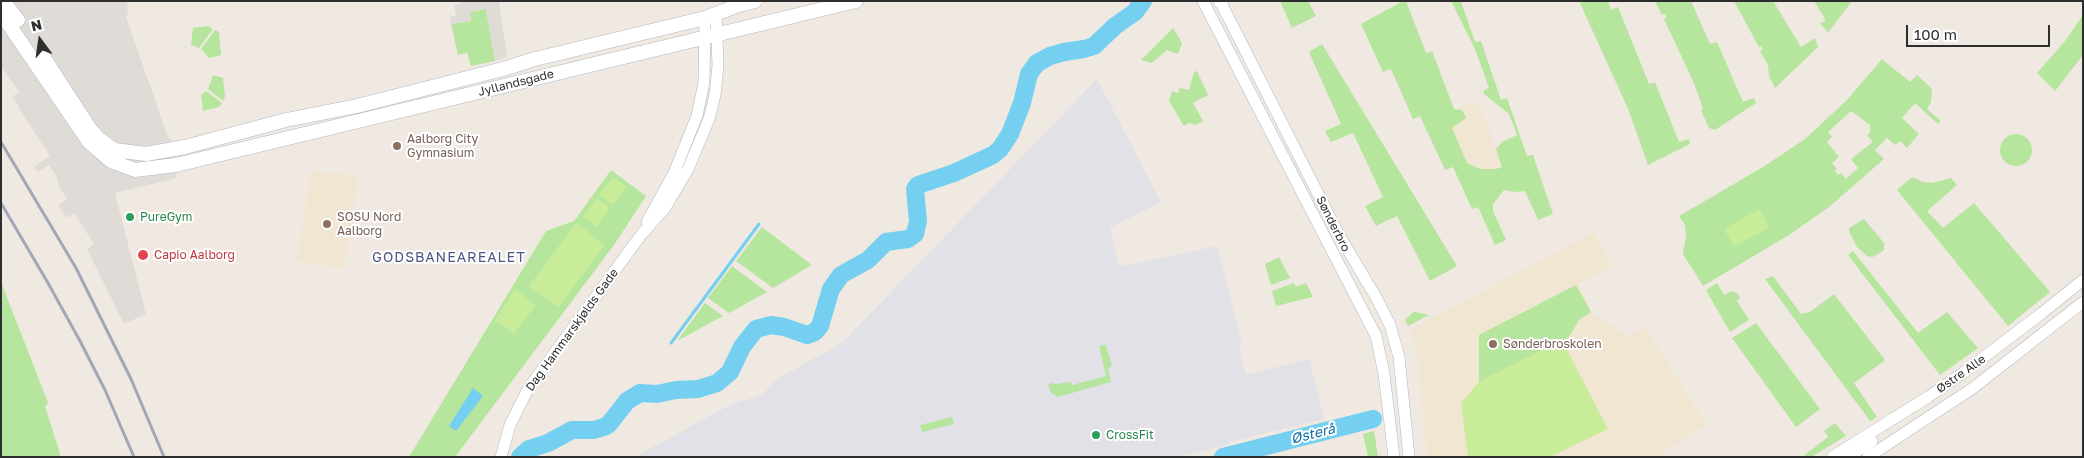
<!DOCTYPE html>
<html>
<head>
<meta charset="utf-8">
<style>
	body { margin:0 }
	#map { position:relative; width:2084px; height:458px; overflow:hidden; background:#efe9e1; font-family:"Golos Text",sans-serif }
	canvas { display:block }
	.frame { position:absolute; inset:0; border:2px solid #2e2e2e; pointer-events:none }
	.north { position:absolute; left:15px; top:15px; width:50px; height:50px; -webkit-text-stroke:4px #fff; paint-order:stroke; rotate:346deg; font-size:14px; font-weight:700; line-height:20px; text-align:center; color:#2e2e2e }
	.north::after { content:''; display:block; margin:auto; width:18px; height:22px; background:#2e2e2e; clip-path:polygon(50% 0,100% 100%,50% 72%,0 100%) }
	.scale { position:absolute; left:1906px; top:25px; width:144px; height:22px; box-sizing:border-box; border:2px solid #2e2e2e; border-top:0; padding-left:6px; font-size:15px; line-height:18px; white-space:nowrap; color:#2e2e2e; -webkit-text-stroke:4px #fff; paint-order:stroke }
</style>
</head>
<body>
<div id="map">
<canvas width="2084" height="458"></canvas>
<div class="frame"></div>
<div class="north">N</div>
<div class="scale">100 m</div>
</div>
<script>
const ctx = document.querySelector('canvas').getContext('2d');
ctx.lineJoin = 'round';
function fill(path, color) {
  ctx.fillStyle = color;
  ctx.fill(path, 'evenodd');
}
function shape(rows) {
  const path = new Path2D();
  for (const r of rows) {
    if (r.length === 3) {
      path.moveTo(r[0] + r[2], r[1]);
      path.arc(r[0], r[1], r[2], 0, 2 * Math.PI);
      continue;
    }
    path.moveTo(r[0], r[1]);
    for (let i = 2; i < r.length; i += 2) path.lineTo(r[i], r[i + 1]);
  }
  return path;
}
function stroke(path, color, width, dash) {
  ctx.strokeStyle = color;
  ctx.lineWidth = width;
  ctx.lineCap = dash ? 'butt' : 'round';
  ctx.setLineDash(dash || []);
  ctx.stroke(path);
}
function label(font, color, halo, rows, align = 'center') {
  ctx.font = font + ' "Golos Text",sans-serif';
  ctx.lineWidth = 4;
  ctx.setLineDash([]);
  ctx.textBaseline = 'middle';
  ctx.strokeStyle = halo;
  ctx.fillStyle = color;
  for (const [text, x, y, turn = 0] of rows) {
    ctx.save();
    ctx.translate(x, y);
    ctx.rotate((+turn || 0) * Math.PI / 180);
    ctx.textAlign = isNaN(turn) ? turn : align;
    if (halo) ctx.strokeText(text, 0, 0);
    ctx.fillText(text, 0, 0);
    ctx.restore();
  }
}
fill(shape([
	[1097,79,1161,202,1110,228,1119,267,1217,246,1242,344,1239,349,1246,375,1309,359,1324,419,1229,442,1230,444,1180,457,635,457,728,406,763,394,777,379,842,343]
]), '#e3e1e8');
fill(shape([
	[1471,102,1473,106,1479,104,1506,176,1480,187,1440,115],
	[311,170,358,177,344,268,297,261],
	[1594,232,1613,266,1579,284,1592,313,1628,336,1645,327,1706,424,1673,447,1655,457,1427,457,1417,354,1411,329]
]), '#f0e6d1');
fill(shape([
	[1280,1,1308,1,1316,16,1292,28],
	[1403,1,1406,1,1426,53,1432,51,1454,109,1462,110,1466,118,1452,128,1467,163,1480,169,1496,169,1502,167,1496,149,1502,142,1517,135,1509,114,1484,94,1483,91,1489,88,1475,49,1451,1,1461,1,1475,42,1481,41,1501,100,1507,98,1527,156,1533,155,1553,214,1538,220,1525,191,1515,192,1504,190,1493,204,1493,211,1506,240,1495,245,1478,207,1472,209,1453,167,1445,170,1420,116,1413,119,1391,69,1383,72,1361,24],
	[1579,1,1608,1,1611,10,1618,7,1649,84,1655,82,1679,142,1689,139,1690,144,1648,165,1629,111],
	[1655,1,1691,1,1710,44,1717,42,1743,102,1754,98,1756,103,1715,130,1709,128,1701,110,1703,108,1693,81,1664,19,1667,17,1665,14,1662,15],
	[1734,1,1773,1,1801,47,1815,38,1818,47,1775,88,1769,76,1768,65,1760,51,1763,49,1761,46,1759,47],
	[1814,1,1852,1,1828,33,1820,23,1825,22,1824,17],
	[486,9,495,61,471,66,467,53,458,55,451,24,471,21,470,12],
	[2083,15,2083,55,2055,91,2037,73,2065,41],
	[208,26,213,29,199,48,191,45,193,28],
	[1173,28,1182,43,1178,54,1167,50,1152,63,1141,60],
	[215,30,219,32,221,55,209,58,201,49],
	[1322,44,1457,266,1430,281,1397,216,1376,226,1365,206,1383,197,1353,133,1331,142,1325,131,1341,124,1309,52],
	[1882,59,1910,82,1917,75,1932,89,1931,102,1927,109,1941,121,1938,124,1915,103,1902,118,1919,134,1907,148,1900,141,1895,145,1887,138,1875,150,1884,159,1829,207,1789,235,1703,286,1683,254,1686,235,1685,225,1679,216,1763,167,1805,139,1847,100],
	[1851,111,1870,125,1870,133,1867,135,1873,142,1851,159,1858,168,1846,179,1841,173,1838,175,1835,171,1837,169,1832,163,1839,157,1827,142,1832,137,1828,132],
	[1197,71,1208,95,1193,103,1203,121,1196,125,1189,123,1184,126,1169,101,1172,91,1178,93,1180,88,1189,90,1194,72],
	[213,75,223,78,225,97,223,101,208,89],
	[206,91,222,103,219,107,203,111,201,95],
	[2016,150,16],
	[611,170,646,196,614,245,455,457,409,457,546,231,574,221],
	[1912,177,1923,182,1932,183,1951,178,1957,185,1927,211,1943,228,1974,203,2050,292,2008,326,1897,190],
	[1864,219,1884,243,1884,250,1873,257,1867,256,1857,247,1849,231,1849,228],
	[762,227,812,265,773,288,736,261],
	[1853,251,1918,333,1947,312,1978,348,1940,375,1848,255],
	[1279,257,1290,278,1271,285,1265,264],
	[732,266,767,292,729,313,708,298],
	[1773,276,1801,314,1810,312,1834,294,1885,360,1854,383,1877,417,1870,421,1765,279],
	[1,282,47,400,48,404,45,406,61,457,1,457],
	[1294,283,1296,287,1306,283,1313,297,1276,306,1272,291],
	[1717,283,1724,295,1731,291,1737,293,1740,298,1737,301,1749,320,1730,332,1706,290],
	[1576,285,1591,312,1579,320,1569,337,1479,382,1479,335],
	[705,303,723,316,677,341],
	[1413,312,1415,312,1429,315,1408,326,1405,320],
	[1756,323,1820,409,1796,427,1732,338],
	[1106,345,1112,366,1108,368,1111,382,1058,397,1051,393,1048,385,1051,383,1056,384,1071,382,1072,385,1106,376,1099,346],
	[952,417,954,424,922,432,920,425],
	[1835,423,1846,436,1811,457,1802,457,1828,437,1824,431],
	[1374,431,1378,457,1368,457,1363,434]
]), '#b6e59e');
fill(shape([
	[613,177,626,187,613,205,599,195],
	[597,198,610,208,597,227,583,217],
	[1760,209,1769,228,1734,246,1724,229],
	[576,223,605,245,558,308,529,286],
	[515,289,536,305,514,334,495,321],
	[1569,337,1567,350,1608,429,1550,457,1468,457,1461,403,1479,382]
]), '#c9ec9a');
fill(shape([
	[1,1,127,1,128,13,126,17,168,137,171,139,177,178,115,193,146,314,124,324,87,249,94,244,74,213,66,218,58,205,67,199,59,186,57,177,49,165,37,172,34,167,50,156,19,109,20,108,12,97,19,92,1,66],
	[460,1,499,1,507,57,495,61,486,9,470,12,471,21,451,24,450,17,456,16,454,5,460,4]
]), '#dfdcd8');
fill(shape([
	[473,388,483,396,456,431,449,426]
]), '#75cff0');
stroke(shape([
	[671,343,759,224]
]), '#75cff0', 3);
stroke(shape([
	[520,457,529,449,548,443,572,430,594,430,604,427,609,424,627,401,640,393,657,394,676,390,698,389,717,383,730,372,742,347,756,329,771,325,784,327,807,335,815,332,820,326,831,289,841,275,868,260,886,242,908,239,915,234,918,221,915,189,918,185,954,173,993,155,1000,149,1010,134,1022,103,1029,74,1037,63,1050,56,1064,52,1084,49,1094,46,1115,26,1135,12,1143,1],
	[1223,457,1373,419]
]), '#75cff0', 18);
const tertiary = shape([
	[1203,1,1376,336,1384,374,1394,457],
	[1220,1,1339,235,1377,299,1390,325,1399,357,1409,457],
	[647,222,674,173,697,116,704,82,705,18],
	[501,457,510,425,528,389,641,235,665,208,688,169,709,119,715,95,718,65,716,14],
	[1832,457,1928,397,1963,373,2042,313,2083,280],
	[1849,457,1872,441],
	[1868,457,1973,388,2083,302]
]);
const secondary = shape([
	[3,1,18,20],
	[1221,1,1221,2],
	[1,13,89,142,111,161,135,170,176,165,856,1],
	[44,58,90,129,99,139,114,150,146,154,185,147,286,120,357,106,503,69,535,59,705,18,739,5,755,1]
]);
stroke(tertiary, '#b4b7c1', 12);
stroke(secondary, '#b4b7c1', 15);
stroke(tertiary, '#fff', 11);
stroke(secondary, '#fff', 14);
stroke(shape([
	[1,142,76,268,131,379,164,457],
	[1,203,48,283,80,341,105,390,134,457]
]), '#a3a6b8', 3);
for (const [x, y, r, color] of [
	[397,146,5,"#8d6e63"],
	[130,217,5,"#2e9e5b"],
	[327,224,5,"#8d6e63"],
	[143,255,6,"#e0444e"],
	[1493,344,5,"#8d6e63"],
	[1096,435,5,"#2e9e5b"]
]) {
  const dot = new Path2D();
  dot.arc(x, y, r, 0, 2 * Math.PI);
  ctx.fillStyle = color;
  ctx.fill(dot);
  stroke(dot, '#fff', 2);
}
label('12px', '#2e2e2e', '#fff', [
	["Jyllandsgade",516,83,-14],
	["Sønderbro",1333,224,63],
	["Dag Hammarskjølds Gade",572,330,-54],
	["Østre Alle",1961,374,-35]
]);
label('12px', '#785e54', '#fff', [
	["Aalborg City",407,139],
	["Gymnasium",407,153],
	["SOSU Nord",337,217],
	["Aalborg",337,231],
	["Sønderbroskolen",1503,344]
], 'left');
label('12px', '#27864d', '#fff', [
	["PureGym",140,217],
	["CrossFit",1106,435]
], 'left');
label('12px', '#be3a42', '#fff', [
	["Capio Aalborg",154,255]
], 'left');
ctx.letterSpacing = '1px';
label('14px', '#4d5680', '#fff', [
	["GODSBANEAREALET",449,258]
]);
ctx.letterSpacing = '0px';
label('italic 14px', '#0d6fa3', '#fff', [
	["Østerå",1313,434,-14]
]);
</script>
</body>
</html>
